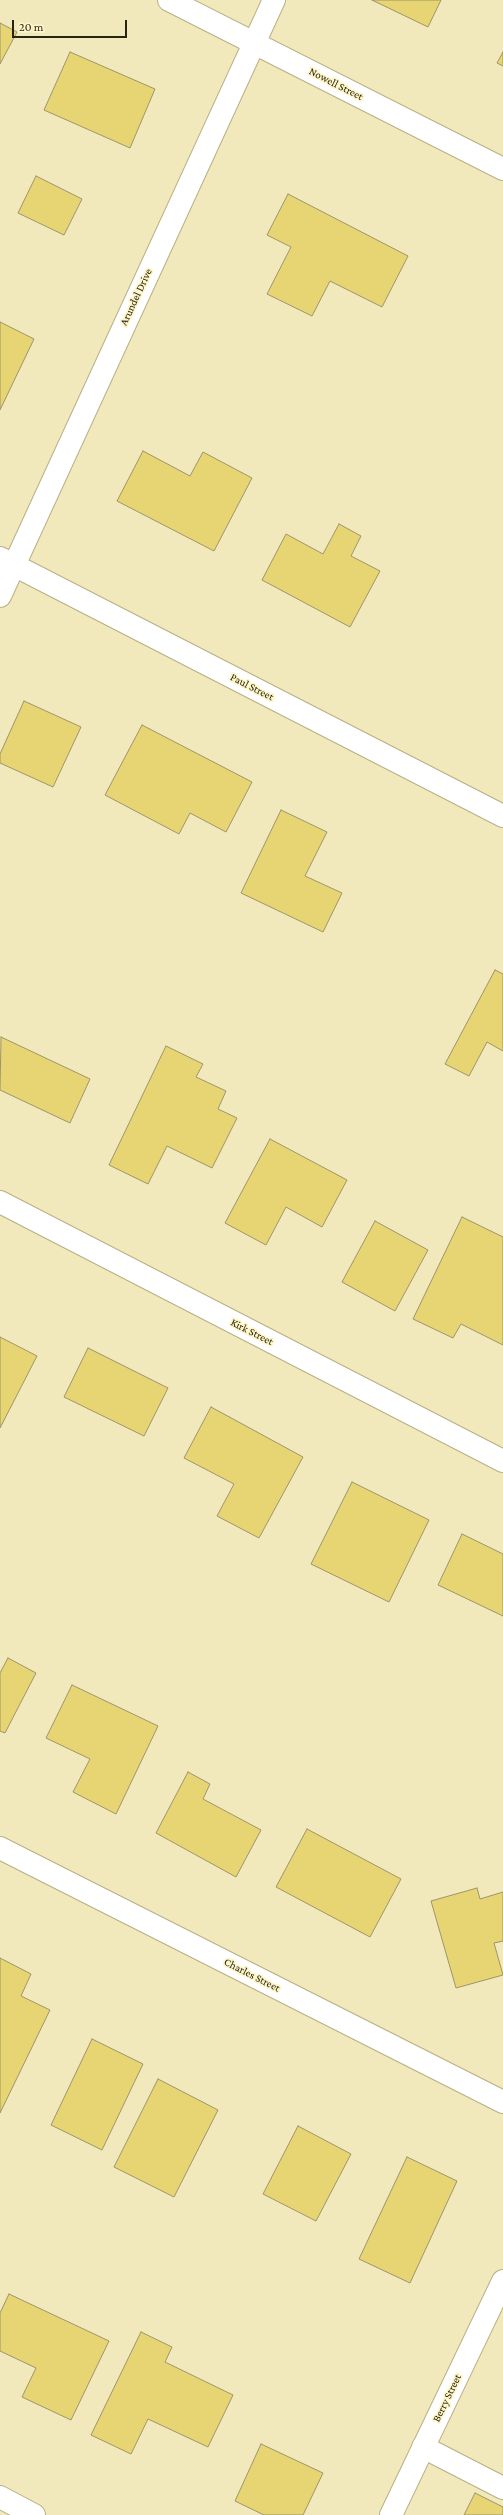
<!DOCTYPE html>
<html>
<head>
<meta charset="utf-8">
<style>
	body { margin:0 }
	#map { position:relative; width:503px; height:2515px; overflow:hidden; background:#f1e9bc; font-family:"Crimson Pro",serif }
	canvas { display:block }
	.scale { position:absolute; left:12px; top:20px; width:115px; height:18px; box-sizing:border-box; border:2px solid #282414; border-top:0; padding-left:5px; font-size:12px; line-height:14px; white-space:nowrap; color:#282414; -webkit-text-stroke:3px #fef6c9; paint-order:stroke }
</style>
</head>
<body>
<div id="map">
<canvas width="503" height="2515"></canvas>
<div class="scale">20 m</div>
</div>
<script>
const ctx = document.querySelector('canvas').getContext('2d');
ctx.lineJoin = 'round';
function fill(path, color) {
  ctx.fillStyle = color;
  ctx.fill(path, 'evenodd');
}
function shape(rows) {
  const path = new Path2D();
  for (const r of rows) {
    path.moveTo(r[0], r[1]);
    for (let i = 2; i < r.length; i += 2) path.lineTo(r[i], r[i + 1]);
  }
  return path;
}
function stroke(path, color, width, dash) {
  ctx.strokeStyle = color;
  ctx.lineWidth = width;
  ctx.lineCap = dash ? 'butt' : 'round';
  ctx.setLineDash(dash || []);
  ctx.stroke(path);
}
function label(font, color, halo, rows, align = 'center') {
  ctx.font = font + ' "Crimson Pro",serif';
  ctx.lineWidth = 3.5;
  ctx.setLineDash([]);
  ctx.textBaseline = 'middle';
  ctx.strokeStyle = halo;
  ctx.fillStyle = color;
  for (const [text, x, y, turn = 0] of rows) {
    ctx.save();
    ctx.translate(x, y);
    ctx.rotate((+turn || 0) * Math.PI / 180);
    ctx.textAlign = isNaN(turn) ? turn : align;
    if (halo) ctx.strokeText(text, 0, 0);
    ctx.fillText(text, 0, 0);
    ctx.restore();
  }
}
const building = shape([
	[372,0,441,0,428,27,372,0],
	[0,23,17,32,0,64,0,23],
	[70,52,155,89,130,148,44,110,70,52],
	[503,52,503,66,497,63,503,52],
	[36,176,82,199,64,235,18,213,36,176],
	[288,194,408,256,382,307,330,281,312,316,267,294,291,247,267,235,288,194],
	[0,322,34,339,0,410,0,322],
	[143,451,190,476,203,452,252,478,214,551,117,501,143,451],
	[339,524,361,536,351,556,380,571,350,627,262,580,286,534,323,554,339,524],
	[24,701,81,727,53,787,0,763,0,754,24,701],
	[142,725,252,782,226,832,190,813,179,834,105,795,142,725],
	[281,810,327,832,305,876,342,893,323,932,241,893,281,810],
	[495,970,503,974,503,1051,487,1042,469,1076,445,1064,495,970],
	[1,1037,90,1079,70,1123,0,1090,1,1037],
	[166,1046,203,1064,196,1077,226,1091,218,1109,237,1118,212,1168,167,1146,148,1184,109,1165,166,1046],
	[270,1139,347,1180,322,1227,286,1207,266,1245,225,1223,270,1139],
	[462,1217,503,1237,503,1345,461,1324,453,1338,413,1319,462,1217],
	[375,1221,428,1250,395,1311,342,1282,375,1221],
	[0,1337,37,1356,0,1428,0,1337],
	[88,1348,168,1388,144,1436,64,1397,88,1348],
	[211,1407,303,1457,259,1538,217,1516,234,1484,184,1458,211,1407],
	[352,1482,429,1520,389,1602,311,1564,352,1482],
	[462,1534,503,1554,503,1616,438,1585,462,1534],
	[8,1658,36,1673,5,1733,0,1731,0,1673,8,1658],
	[72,1685,158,1726,116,1814,73,1792,90,1759,46,1738,72,1685],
	[188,1772,210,1784,203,1799,261,1830,236,1877,156,1833,188,1772],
	[307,1829,401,1879,370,1937,276,1887,307,1829],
	[477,1888,480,1899,503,1892,503,1941,494,1943,503,1975,456,1988,431,1901,477,1888],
	[0,1958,31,1974,21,1996,50,2010,0,2113,0,1958],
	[92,2039,143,2064,102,2150,51,2125,92,2039],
	[158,2079,218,2110,174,2197,114,2167,158,2079],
	[298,2126,351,2154,316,2221,263,2194,298,2126],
	[407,2157,457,2181,410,2283,359,2259,407,2157],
	[9,2294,109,2341,71,2420,22,2397,36,2368,0,2351,0,2313,9,2294],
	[141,2332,172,2347,165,2362,233,2395,208,2447,148,2419,131,2454,91,2435,141,2332],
	[261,2444,323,2473,303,2515,264,2515,235,2501,261,2444],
	[475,2493,503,2507,503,2515,464,2515,475,2493]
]);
fill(building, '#e7d573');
stroke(building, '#9c956b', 1);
const minor = shape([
	[169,0,503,169],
	[0,558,503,816],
	[0,596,274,0],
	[0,1202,503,1461],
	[0,1848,503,2102],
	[423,2447,503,2488],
	[0,2497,34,2515],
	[391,2515,503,2281]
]);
stroke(minor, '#b8b086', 24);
stroke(minor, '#fff', 22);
label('11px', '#282414', '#fef6c9', [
	["Nowell Street",336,84,27],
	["Arundel Drive",136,297,-65],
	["Paul Street",252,687,27],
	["Kirk Street",252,1332,27],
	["Charles Street",252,1975,27],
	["Berry Street",447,2398,-64]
]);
</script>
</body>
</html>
